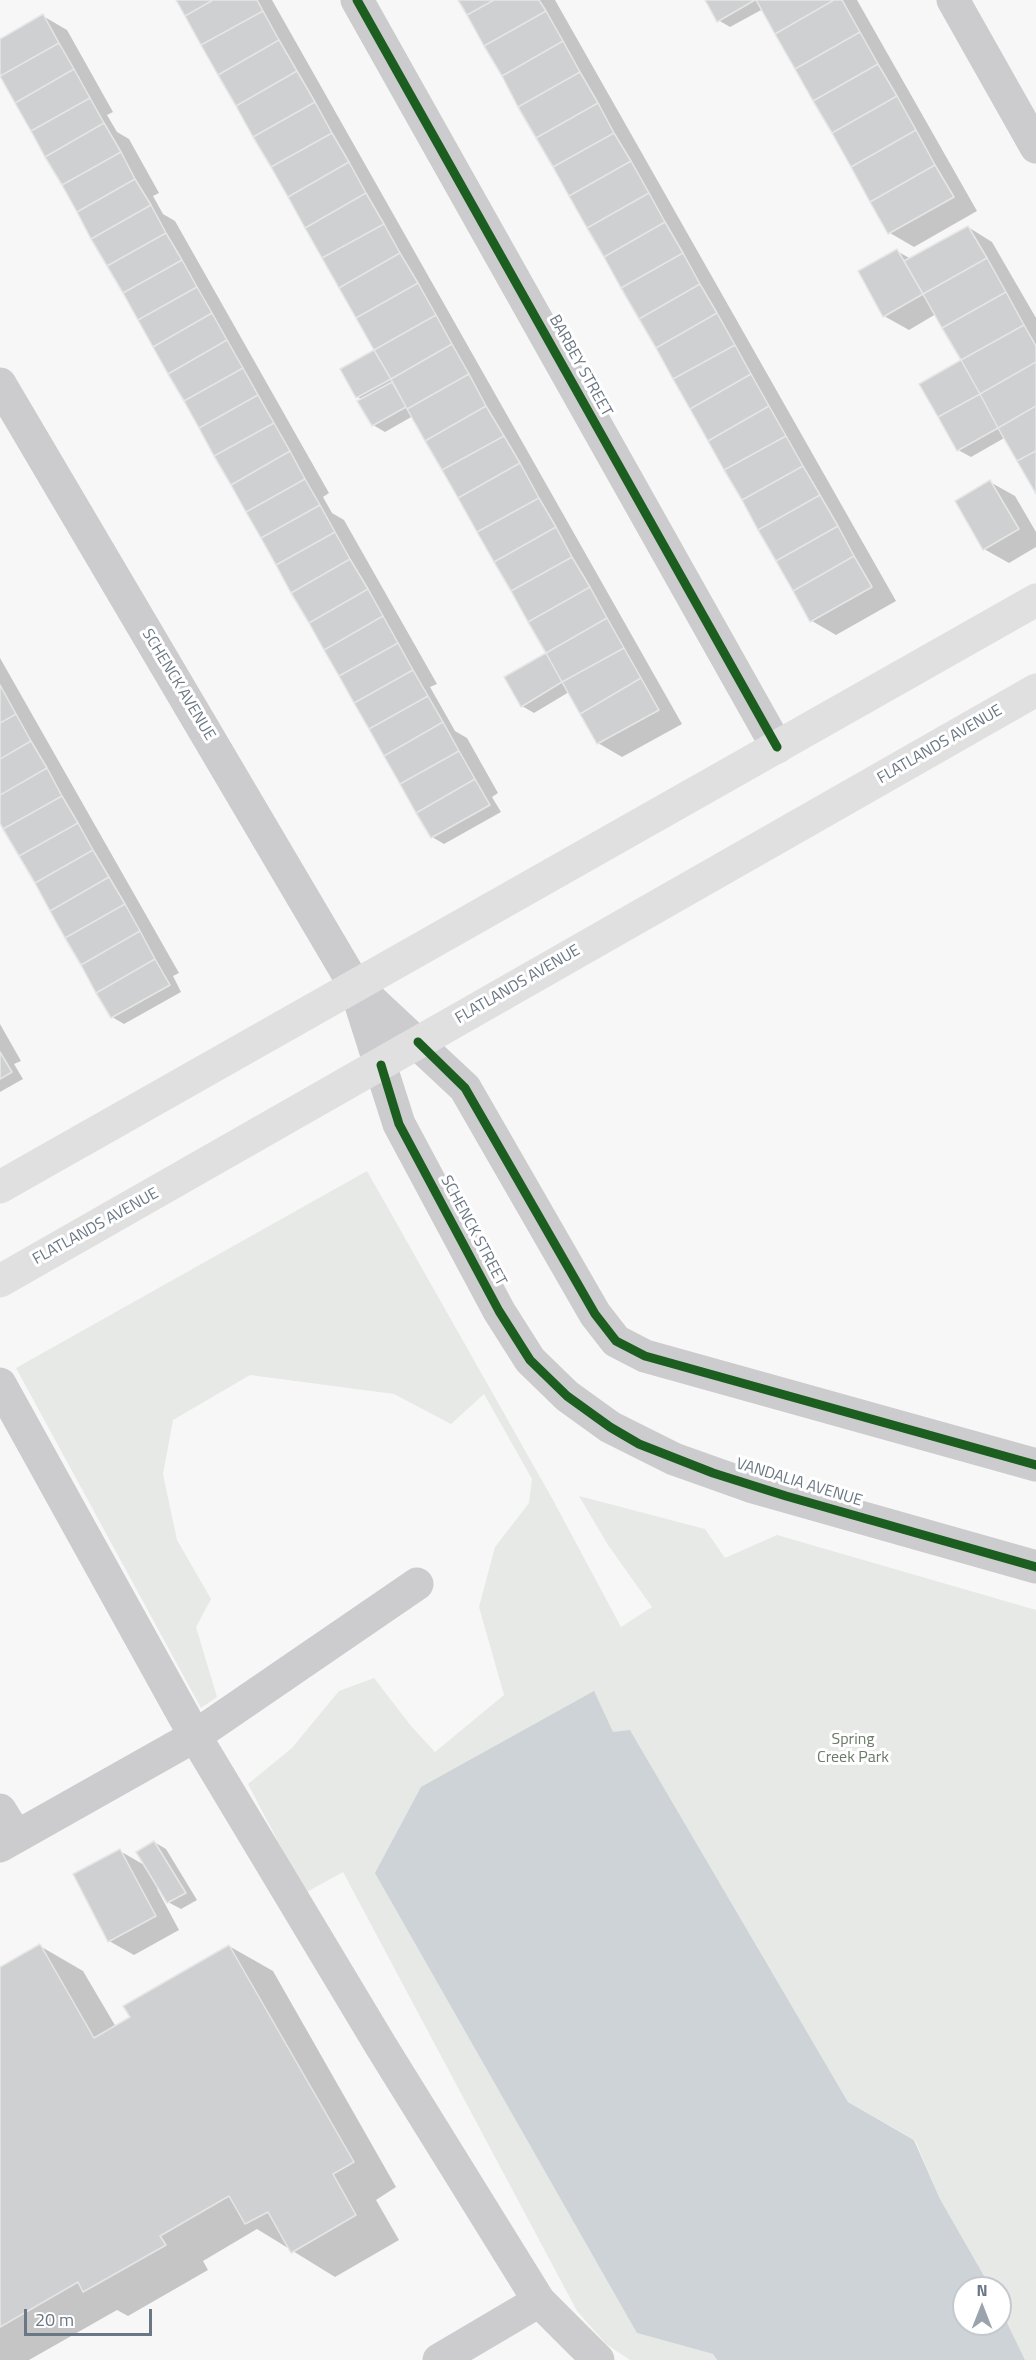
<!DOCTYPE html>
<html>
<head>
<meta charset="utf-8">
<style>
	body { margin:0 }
	#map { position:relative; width:1036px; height:2360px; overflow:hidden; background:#f7f7f7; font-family:"Titillium Web",sans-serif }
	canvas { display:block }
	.north { position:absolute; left:952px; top:2276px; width:60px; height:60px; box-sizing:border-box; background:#fff; border:2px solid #c3c9ce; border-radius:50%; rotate:0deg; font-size:16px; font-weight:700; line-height:24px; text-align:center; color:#6a7784 }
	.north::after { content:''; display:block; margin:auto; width:21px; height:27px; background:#9ba4ac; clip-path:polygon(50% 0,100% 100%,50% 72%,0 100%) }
	.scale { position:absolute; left:24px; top:2309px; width:128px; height:27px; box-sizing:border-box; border:3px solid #6a7784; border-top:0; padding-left:8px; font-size:18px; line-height:21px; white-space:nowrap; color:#6a7784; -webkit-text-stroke:4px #fff; paint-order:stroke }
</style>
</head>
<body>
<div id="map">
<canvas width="1036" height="2360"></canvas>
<div class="north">N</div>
<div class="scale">20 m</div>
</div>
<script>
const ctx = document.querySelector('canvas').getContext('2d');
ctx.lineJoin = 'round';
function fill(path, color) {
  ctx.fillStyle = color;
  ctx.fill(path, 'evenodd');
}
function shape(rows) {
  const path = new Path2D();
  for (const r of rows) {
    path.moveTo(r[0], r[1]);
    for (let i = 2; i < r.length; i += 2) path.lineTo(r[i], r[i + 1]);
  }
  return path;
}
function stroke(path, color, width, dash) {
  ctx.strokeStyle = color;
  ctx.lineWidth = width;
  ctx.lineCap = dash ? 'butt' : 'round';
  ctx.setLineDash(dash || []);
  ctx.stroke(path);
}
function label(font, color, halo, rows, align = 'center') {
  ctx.font = font + ' "Titillium Web",sans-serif';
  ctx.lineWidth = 6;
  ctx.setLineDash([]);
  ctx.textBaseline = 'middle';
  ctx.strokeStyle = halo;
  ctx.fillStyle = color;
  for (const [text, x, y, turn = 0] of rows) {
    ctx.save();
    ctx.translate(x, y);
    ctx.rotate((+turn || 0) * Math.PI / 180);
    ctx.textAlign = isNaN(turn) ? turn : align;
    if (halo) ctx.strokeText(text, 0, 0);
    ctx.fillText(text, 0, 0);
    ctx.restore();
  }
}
fill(shape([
	[367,1171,553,1500,621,1627,652,1607,608,1545,579,1496,705,1529,725,1558,777,1535,1036,1610,1036,2360,1025,2360,1000,2308,1000,2288,991,2288,940,2199,915,2140,848,2102,630,1730,613,1733,637,2333,713,2354,717,2360,630,2360,606,2344,577,2311,343,1872,305,1893,248,1784,292,1748,339,1691,374,1678,411,1726,435,1752,504,1695,479,1607,495,1547,529,1503,532,1479,484,1394,451,1424,394,1394,250,1375,173,1420,163,1474,177,1540,211,1599,196,1627,217,1697,201,1708,16,1368]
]), '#e6e9e5');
fill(shape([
	[594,1691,613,1732,630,1730,848,2102,914,2140,940,2199,991,2288,964,2288,964,2324,1000,2324,1000,2308,1025,2360,717,2360,713,2354,637,2333,375,1873,421,1787]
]), '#cdd3d7');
fill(shape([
	[177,0,272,0,682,724,622,757,598,743,569,692,534,713,522,706,550,658,413,416,385,432,373,425,362,400,358,397,376,350],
	[460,0,555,0,896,601,836,635,812,621],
	[706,0,857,0,977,211,914,247,890,233,763,9,730,27,718,20],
	[43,16,67,30,113,112,107,115,117,132,129,139,159,193,153,196,163,214,175,221,329,493,323,497,332,513,344,520,437,684,430,687,455,731,467,738,498,793,492,797,501,812,444,844,432,837,0,74,0,40],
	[968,227,992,242,1036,318,1036,491,1006,437,971,457,958,450,963,361,936,314,909,330,884,316,897,251,911,259],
	[990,482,1015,496,1036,532,1036,547,1009,563,984,549],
	[0,658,179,973,173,976,181,992,124,1024,112,1017,0,820],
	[0,1024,21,1061,14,1064,23,1079,0,1092],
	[154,1842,166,1849,197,1900,181,1909,168,1902,160,1888,157,1889,179,1930,134,1955,109,1941,120,1851,146,1866],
	[40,1946,83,1971,116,2027,229,1946,273,1971,396,2187,376,2200,399,2240,335,2277,257,2229,203,2261,208,2270,128,2316,117,2310,29,2360,0,2360,0,1969]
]), '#0003');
const building = shape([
	[176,0,213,0,185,16,176,0],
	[213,0,257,0,263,11,201,45,185,16,213,0],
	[458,0,494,0,467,15,458,0],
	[494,0,539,0,546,11,484,46,467,15,494,0],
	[705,0,755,0,717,22,705,0],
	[756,0,834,0,775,34,756,0],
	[834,0,842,0,860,32,795,69,775,34,834,0],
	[263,11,279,40,218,75,201,45,263,11],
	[546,11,563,41,502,76,484,46,546,11],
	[43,14,59,43,0,76,0,39,43,14],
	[860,32,878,64,813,101,795,69,860,32],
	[279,40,297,71,236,106,218,75,279,40],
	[563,41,580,72,518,107,502,76,563,41],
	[59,43,74,69,15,103,0,76,59,43],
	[878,64,897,96,832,133,813,101,878,64],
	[74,69,90,98,31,131,15,103,74,69],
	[297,71,315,102,253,137,236,106,297,71],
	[580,72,598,103,536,138,518,107,580,72],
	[897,96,916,130,851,167,832,133,897,96],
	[90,98,104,123,45,157,31,131,90,98],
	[315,102,332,133,271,167,253,137,315,102],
	[598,103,614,133,553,167,536,138,598,103],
	[104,123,121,152,62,185,45,157,104,123],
	[916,130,935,165,870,202,851,167,916,130],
	[332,133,349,162,288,197,271,167,332,133],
	[614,133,631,161,569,196,553,167,614,133],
	[121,152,135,179,77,212,62,185,121,152],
	[631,161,649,193,587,228,569,196,631,161],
	[349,162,366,193,305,228,288,197,349,162],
	[935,165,954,197,888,234,870,202,935,165],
	[135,179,151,205,91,239,77,212,135,179],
	[366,193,384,224,322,258,305,228,366,193],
	[649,193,665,222,604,257,587,228,649,193],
	[151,205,166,233,107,266,91,239,151,205],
	[665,222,683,253,621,288,604,257,665,222],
	[384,224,400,253,339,288,322,258,384,224],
	[968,226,987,258,923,294,904,261,968,226],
	[166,233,182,260,123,293,107,266,166,233],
	[897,249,923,294,883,317,858,271,897,249],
	[400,253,418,283,356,318,339,288,400,253],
	[683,253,700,284,639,319,621,288,683,253],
	[987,258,1006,292,942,328,923,294,987,258],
	[182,260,197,287,138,320,123,293,182,260],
	[418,283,436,315,374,350,356,318,418,283],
	[700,284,717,313,656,348,639,319,700,284],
	[197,287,212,313,153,347,138,320,197,287],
	[1006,292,1024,325,961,360,942,328,1006,292],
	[212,313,227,340,168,374,153,347,212,313],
	[717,313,735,345,673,379,656,348,717,313],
	[436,315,452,344,391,379,374,350,436,315],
	[1024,325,1036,346,1036,362,980,394,961,360,1024,325],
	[227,340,243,368,184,401,168,374,227,340],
	[452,344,469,374,407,409,391,379,452,344],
	[735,345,751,374,690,409,673,379,735,345],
	[374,350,391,379,356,398,340,369,374,350],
	[961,360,980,394,938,417,919,384,961,360],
	[1036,362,1036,406,998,428,980,394,1036,362],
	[243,368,258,395,199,428,184,401,243,368],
	[469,374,486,406,425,441,407,409,469,374],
	[751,374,769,406,708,441,690,409,751,374],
	[392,382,406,407,372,426,357,401,392,382],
	[980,394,998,428,957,451,938,417,980,394],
	[258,395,274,423,214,456,199,428,258,395],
	[486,406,504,436,442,470,425,441,486,406],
	[769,406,786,436,724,470,708,441,769,406],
	[1036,406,1036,451,1017,461,998,428,1036,406],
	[274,423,290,451,231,485,214,456,274,423],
	[504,436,520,463,458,498,442,470,504,436],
	[786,436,803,466,742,500,724,470,786,436],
	[290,451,305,479,246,512,231,485,290,451],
	[1036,451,1036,494,1017,461,1036,451],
	[520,463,539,498,477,532,458,498,520,463],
	[803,466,820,495,758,530,742,500,803,466],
	[305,479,320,505,261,538,246,512,305,479],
	[990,480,1019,529,983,550,955,501,990,480],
	[820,495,838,526,776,561,758,530,820,495],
	[539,498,556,527,494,562,477,532,539,498],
	[320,505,335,532,276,565,261,538,320,505],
	[838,526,854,556,793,591,776,561,838,526],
	[556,527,572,557,511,591,494,562,556,527],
	[335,532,350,559,291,593,276,565,335,532],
	[854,556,872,587,810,622,793,591,854,556],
	[572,557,590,587,528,622,511,591,572,557],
	[350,559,368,589,309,623,291,593,350,559],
	[590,587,607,618,546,653,528,622,590,587],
	[368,589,383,616,324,650,309,623,368,589],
	[383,616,398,643,339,676,324,650,383,616],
	[607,618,624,648,562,682,546,653,607,618],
	[398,643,413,670,354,703,339,676,398,643],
	[624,648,641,678,580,714,562,682,624,648],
	[546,653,562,682,521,707,504,677,546,653],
	[413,670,428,696,369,729,354,703,413,670],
	[641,678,659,710,597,744,580,714,641,678],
	[0,685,16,714,0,723,0,685],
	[428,696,443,722,384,756,369,729,428,696],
	[16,714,31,741,0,759,0,723,16,714],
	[443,722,459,751,400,784,384,756,443,722],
	[31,741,47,768,0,795,0,759,31,741],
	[459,751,475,779,416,813,400,784,459,751],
	[47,768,62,796,3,829,0,823,0,795,47,768],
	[475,779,490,805,431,838,416,813,475,779],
	[62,796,78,823,19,856,3,829,62,796],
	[78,823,93,850,35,883,19,856,78,823],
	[93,850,109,877,50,911,35,883,93,850],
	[109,877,125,904,65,938,50,911,109,877],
	[125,904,140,931,81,965,65,938,125,904],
	[140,931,155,959,96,993,81,965,140,931],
	[155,959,170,985,111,1018,96,993,155,959],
	[0,1052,12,1072,0,1079,0,1052],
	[154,1841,186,1893,167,1903,136,1852,154,1841],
	[120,1849,156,1916,108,1942,73,1874,120,1849],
	[40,1944,94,2038,130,2017,123,2006,229,1945,354,2162,333,2174,356,2215,291,2253,268,2212,245,2224,229,2196,160,2236,166,2245,83,2292,78,2282,0,2327,0,1967,40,1944]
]);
fill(building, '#ced0d1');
stroke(building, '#e6e6e6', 1.5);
stroke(shape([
	[357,0,777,747],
	[953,0,1036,147],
	[0,384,355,986,399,1124,499,1311,530,1360,567,1396,610,1427,674,1459,750,1486,1036,1567],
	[357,987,465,1088,595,1314,616,1341,645,1356,1036,1465],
	[0,1384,195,1736,381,2046,539,2301,598,2360],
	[0,1810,16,1836],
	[0,1846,195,1736,417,1584],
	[439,2360,539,2301]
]), '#ccccce', 33);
stroke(shape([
	[0,1187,1036,600],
	[0,1281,1036,690]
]), '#e0e0e1', 33);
stroke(shape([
	[357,0,777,747],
	[418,1042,465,1088,595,1314,616,1341,645,1356,1036,1465],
	[381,1065,399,1124,499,1311,530,1360,567,1396,610,1427,639,1444,713,1473,786,1496,1036,1567]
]), '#1b5e20', 9);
label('16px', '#6a7784', '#fff', [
	["BARBEY STREET",580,366,61],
	["SCHENCK AVENUE",178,685,59],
	["FLATLANDS AVENUE",940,745,-30],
	["FLATLANDS AVENUE",518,985,-30],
	["FLATLANDS AVENUE",96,1227,-29],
	["SCHENCK STREET",473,1231,62],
	["VANDALIA AVENUE",799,1483,17]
]);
label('16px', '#6b7b68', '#fff', [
	["Spring",853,1740],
	["Creek Park",853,1758]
]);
</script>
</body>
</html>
